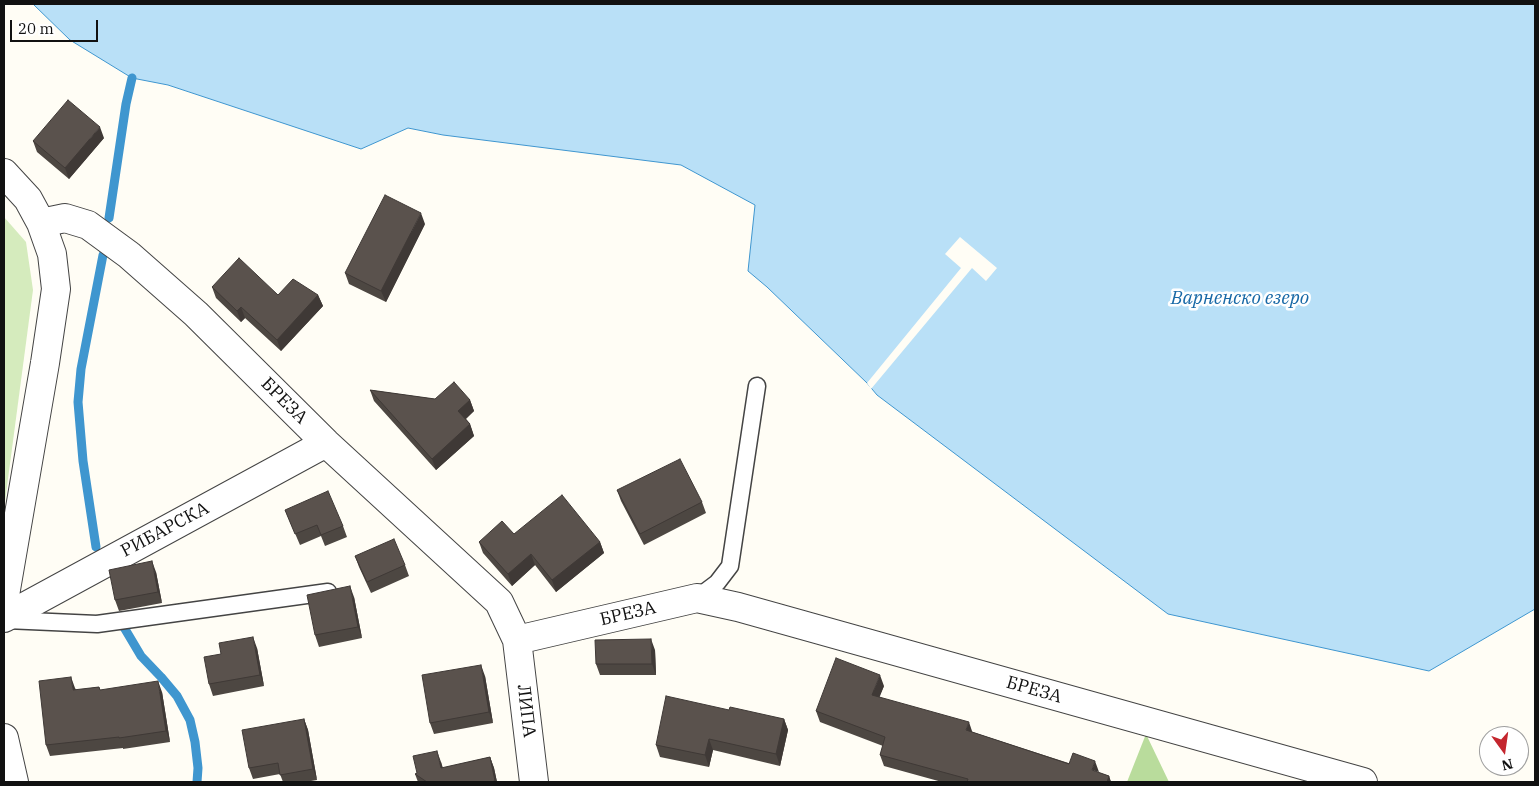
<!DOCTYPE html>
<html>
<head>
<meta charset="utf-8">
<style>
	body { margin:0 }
	#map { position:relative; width:1539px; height:786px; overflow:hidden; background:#fffdf5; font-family:"IBM Plex Serif",serif }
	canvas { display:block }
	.frame { position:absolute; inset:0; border:5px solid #111; pointer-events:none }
	.north { position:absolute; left:1479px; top:726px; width:50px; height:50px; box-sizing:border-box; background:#fff; border:1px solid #a0a0a0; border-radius:50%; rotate:166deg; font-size:14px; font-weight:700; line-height:20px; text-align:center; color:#111 }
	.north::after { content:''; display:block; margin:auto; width:18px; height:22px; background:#c4262e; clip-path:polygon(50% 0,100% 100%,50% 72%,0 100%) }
	.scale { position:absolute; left:10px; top:20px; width:88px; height:22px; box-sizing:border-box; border:2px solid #111; border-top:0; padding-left:6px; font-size:15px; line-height:18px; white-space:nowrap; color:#111; -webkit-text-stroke:4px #fff; paint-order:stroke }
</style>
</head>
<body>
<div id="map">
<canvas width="1539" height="786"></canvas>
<div class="frame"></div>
<div class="north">N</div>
<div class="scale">20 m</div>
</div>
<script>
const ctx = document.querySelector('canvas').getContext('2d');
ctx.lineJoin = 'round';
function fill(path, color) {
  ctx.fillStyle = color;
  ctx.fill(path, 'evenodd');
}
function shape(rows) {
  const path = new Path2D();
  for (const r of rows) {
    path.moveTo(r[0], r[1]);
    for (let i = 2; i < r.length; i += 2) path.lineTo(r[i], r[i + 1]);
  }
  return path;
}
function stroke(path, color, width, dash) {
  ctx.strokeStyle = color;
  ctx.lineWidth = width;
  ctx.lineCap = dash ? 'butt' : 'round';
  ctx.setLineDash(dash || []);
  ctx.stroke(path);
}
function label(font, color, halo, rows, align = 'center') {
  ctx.font = font + ' "IBM Plex Serif",serif';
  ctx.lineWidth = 5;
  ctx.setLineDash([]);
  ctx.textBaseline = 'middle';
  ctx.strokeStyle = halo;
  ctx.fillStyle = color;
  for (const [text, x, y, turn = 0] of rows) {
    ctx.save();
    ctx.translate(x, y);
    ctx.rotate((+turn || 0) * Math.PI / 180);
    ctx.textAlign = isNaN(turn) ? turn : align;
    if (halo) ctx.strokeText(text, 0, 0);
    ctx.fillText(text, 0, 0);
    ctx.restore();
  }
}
fill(shape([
	[4,217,26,242,33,290,4,509]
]), '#d5ebbd');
fill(shape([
	[1146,734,1169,782,1127,782]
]), '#b9dc9c');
const water = shape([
	[33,4,1535,4,1535,609,1429,671,1168,614,877,395,867,383,767,287,748,271,755,205,681,165,443,135,408,128,361,149,168,85,132,78,70,40,33,4]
]);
fill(water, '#b9e0f7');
stroke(water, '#3f96cf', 1);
fill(shape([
	[960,237,997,268,986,281,972,268,871,389,867,383,961,268,945,254]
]), '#fffdf5');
stroke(shape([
	[109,218,126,104,132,78],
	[96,547,83,461,78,402,81,369,103,255],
	[122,624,141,656,161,677,177,696,190,720,195,742,198,768,197,782]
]), '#3f96cf', 9);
const lane = shape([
	[697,598,717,583,730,566,757,386],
	[6,620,97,624,328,592]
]);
const street = shape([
	[4,173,28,199,41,223,52,254,56,289,45,363,4,601],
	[41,223,65,218,88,225,129,255,196,314,326,443,499,602,517,640,697,598,738,607,1363,782],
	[4,618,326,443],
	[517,640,534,782],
	[4,738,14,782]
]);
stroke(lane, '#444', 19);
stroke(street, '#444', 30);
stroke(lane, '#fff', 16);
stroke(street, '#fff', 28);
fill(shape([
	[104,138,69,179,37,152,33,141],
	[425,224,386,302,349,284,345,273],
	[212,287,278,295,318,295,323,306,281,351,245,318,241,322,216,298],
	[370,390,435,399,470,400,474,411,466,419,470,424,474,436,436,470,374,401],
	[617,490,702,502,706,513,644,545,621,501],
	[285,510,343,526,347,537,325,546,321,536,300,545],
	[514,534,600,542,604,553,556,592,535,565,512,586,483,553,479,542],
	[355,556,405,565,409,576,371,593,359,567],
	[156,572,162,603,119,611,115,600],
	[354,597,362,638,319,647,315,635],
	[257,648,264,686,213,696,209,684],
	[655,650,656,675,600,675,596,664],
	[485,676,493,723,434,734,430,723],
	[884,686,879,697,972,732,1109,776,1111,782,942,782,884,766,880,755,883,746,820,722,816,711],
	[99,687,100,690,162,692,170,742,123,749,123,748,50,756,46,745,75,688,76,690],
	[729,710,784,719,788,730,780,766,713,750,709,767,660,757,656,745],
	[304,719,308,730,317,780,305,782,283,782,280,774,253,779,249,768],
	[490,757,494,768,497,782,418,782,415,774,441,762,443,768]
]), '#4d4742');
fill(shape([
	[100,127,104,138,69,179,65,168],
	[421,213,425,224,386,302,381,291],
	[318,295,323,306,281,351,277,340],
	[241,307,245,318,241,322,237,311],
	[470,400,474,411,462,422,458,411],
	[470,424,474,436,436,470,432,459],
	[600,542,604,553,556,592,552,580],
	[531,554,535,565,512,586,508,574],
	[152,561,156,572,162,603,158,592],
	[350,586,354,597,362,638,358,627],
	[253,637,257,648,264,686,260,675],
	[651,639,655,650,656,675,652,664],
	[481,665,485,676,493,723,489,712],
	[880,675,884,686,876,706,872,695],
	[71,677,75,688,77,701,73,690],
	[158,681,162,692,170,742,166,731],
	[304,719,308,730,317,780,313,769],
	[784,719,788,730,780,766,776,754],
	[969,722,973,734,966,730],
	[709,739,713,750,709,767,705,755],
	[437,751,441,762,445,779,441,768],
	[490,757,494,768,497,782,496,782],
	[1095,761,1099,772,1092,770],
	[1109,776,1111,782,1107,782]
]), '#3f3936');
const building = shape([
	[68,100,100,127,65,168,33,141,68,100],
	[385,195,421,213,381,291,345,273,385,195],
	[239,258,278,295,293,279,318,295,277,340,241,307,237,311,212,287,239,258],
	[454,382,470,400,458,411,470,424,432,459,370,390,435,399,454,382],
	[680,459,702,502,640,534,617,490,680,459],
	[328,491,343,526,321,535,317,525,295,534,285,510,328,491],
	[562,495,600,542,552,580,531,554,508,574,479,542,502,521,514,534,562,495],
	[394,539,405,565,367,582,355,556,394,539],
	[152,561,158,592,115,600,109,570,152,561],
	[350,586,358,627,315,635,307,595,350,586],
	[253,637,260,675,209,684,204,657,221,654,219,643,253,637],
	[651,639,652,664,596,664,595,640,651,639],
	[836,658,880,675,872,695,969,722,966,730,1069,764,1073,753,1095,761,1092,770,1109,776,1107,782,967,782,968,779,880,755,885,737,816,711,836,658],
	[481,665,489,712,430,723,422,675,481,665],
	[71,677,73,690,99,687,100,690,158,681,166,731,119,738,119,737,46,745,39,681,71,677],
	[666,696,729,710,730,707,784,719,776,754,709,739,705,755,656,745,666,696],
	[304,719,313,769,280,775,278,763,249,768,242,730,304,719],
	[437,751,441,768,490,757,495,781,490,782,427,782,415,774,417,773,413,756,437,751]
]);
fill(building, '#5a524d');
stroke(building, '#3f3936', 1);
label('18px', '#111', '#fff', [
	["БРЕЗА",284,401,45],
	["РИБАРСКА",165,530,-28],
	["БРЕЗА",628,614,-13],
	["БРЕЗА",1034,690,16],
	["ЛИПА",526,711,83]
]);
label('italic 19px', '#1768a6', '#fff', [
	["Варненско езеро",1240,299]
]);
</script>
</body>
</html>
